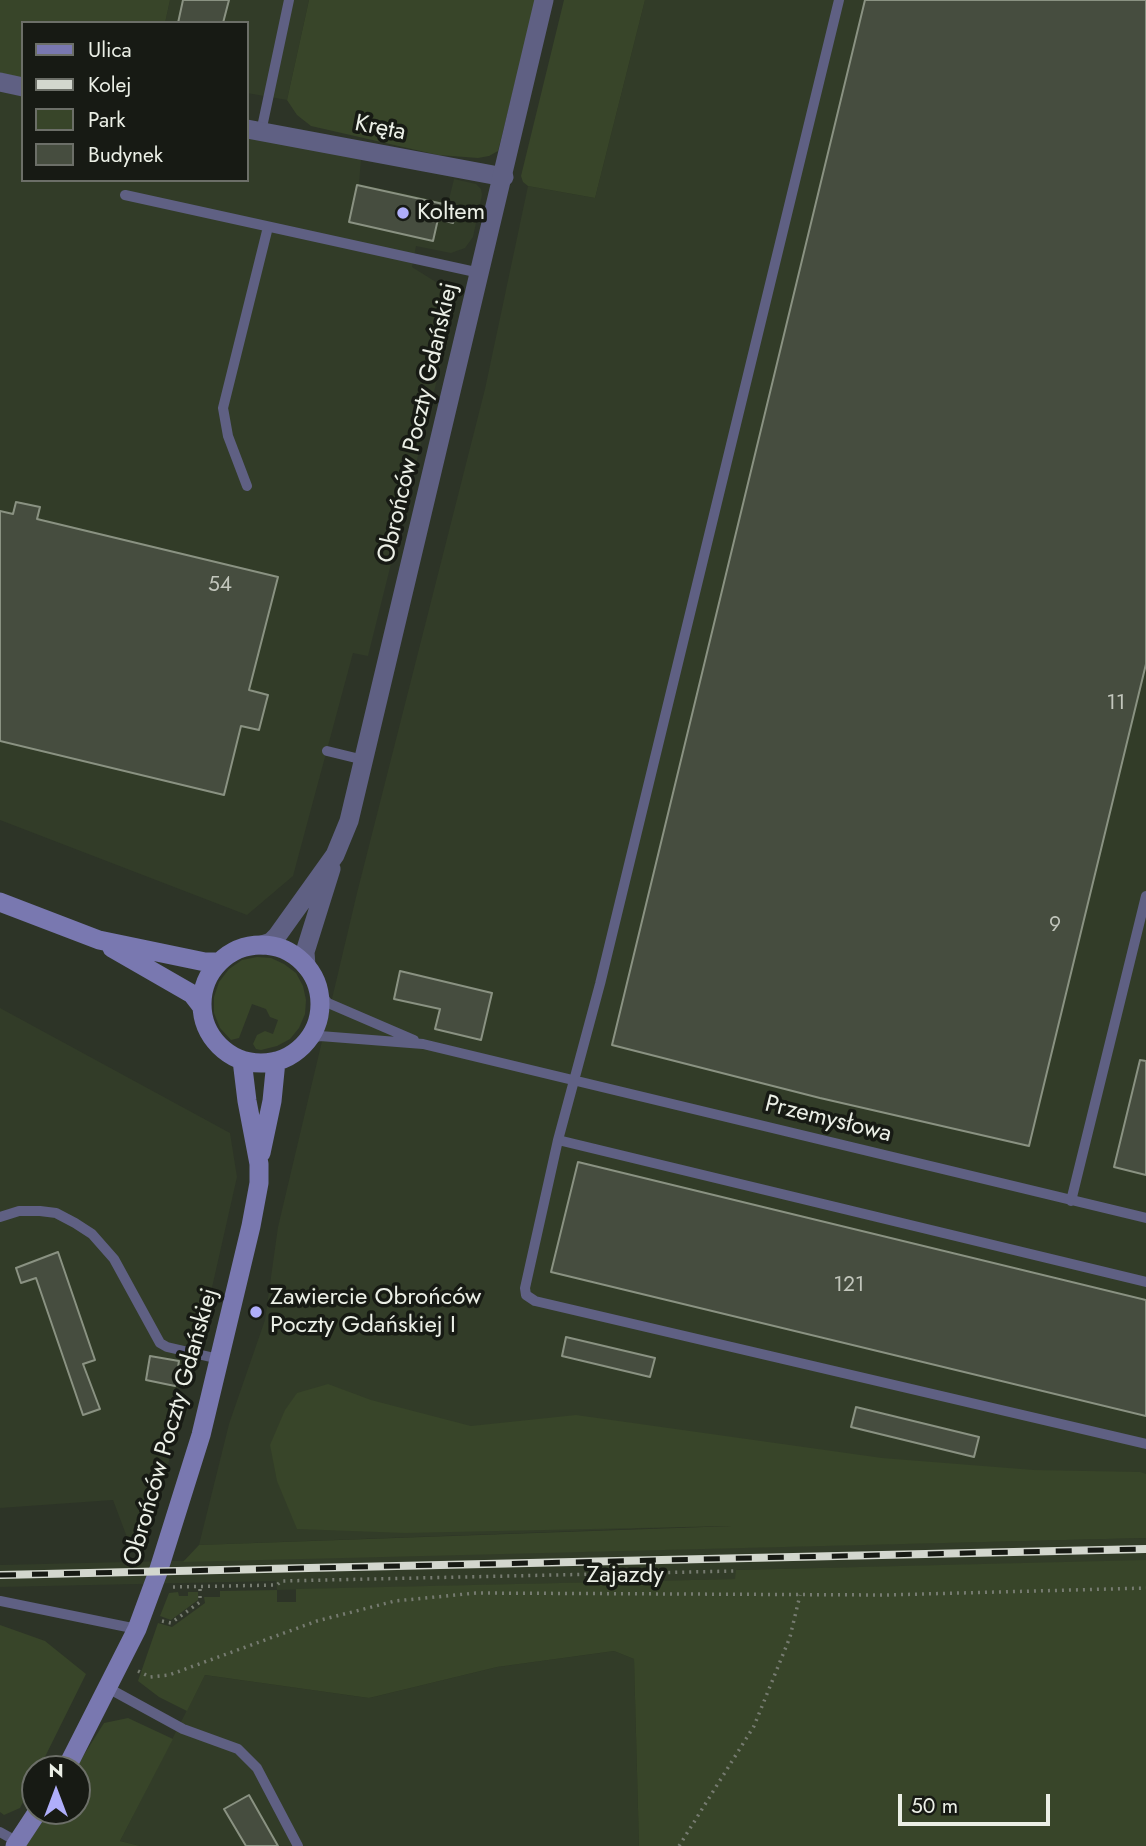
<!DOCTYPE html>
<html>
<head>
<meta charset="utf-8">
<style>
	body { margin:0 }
	#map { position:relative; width:1146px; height:1846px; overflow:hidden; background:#2d3427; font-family:Jost,sans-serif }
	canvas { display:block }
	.legend { position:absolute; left:21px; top:21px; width:228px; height:161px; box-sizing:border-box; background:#171a14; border:2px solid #6c6f68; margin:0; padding:9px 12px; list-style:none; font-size:21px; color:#ebefe6 }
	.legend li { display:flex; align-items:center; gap:14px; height:35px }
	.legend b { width:35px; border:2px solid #6c6f68 }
	.north { position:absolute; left:21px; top:1755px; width:70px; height:70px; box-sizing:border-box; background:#171a14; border:2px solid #6c6f68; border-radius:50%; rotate:0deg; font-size:19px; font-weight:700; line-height:28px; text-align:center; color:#ebefe6 }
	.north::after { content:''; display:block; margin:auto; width:24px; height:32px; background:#afaefa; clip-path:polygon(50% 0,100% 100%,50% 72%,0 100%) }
	.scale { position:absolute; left:898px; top:1794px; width:152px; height:32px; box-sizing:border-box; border:4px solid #ebefe6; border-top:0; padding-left:9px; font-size:21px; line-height:24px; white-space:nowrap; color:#ebefe6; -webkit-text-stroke:5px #171a14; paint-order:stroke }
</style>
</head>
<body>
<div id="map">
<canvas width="1146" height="1846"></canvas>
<ul class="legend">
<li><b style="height:9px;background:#7978b0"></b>Ulica</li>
<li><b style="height:9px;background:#d3d7ce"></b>Kolej</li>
<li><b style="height:19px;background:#384529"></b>Park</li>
<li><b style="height:19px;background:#464d3f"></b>Budynek</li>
</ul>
<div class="north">N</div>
<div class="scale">50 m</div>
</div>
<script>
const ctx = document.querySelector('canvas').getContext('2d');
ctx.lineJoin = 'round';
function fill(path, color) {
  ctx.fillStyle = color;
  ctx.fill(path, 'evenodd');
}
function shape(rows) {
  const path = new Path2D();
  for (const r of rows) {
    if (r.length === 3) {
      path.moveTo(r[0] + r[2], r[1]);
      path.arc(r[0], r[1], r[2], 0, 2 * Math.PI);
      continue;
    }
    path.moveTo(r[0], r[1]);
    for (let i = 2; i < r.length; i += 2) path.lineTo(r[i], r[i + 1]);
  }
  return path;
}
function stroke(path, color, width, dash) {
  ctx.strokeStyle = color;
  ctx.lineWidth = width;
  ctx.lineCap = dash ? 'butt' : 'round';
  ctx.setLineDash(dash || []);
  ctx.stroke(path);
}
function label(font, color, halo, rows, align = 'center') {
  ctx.font = font + ' Jost,sans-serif';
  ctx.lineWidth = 7;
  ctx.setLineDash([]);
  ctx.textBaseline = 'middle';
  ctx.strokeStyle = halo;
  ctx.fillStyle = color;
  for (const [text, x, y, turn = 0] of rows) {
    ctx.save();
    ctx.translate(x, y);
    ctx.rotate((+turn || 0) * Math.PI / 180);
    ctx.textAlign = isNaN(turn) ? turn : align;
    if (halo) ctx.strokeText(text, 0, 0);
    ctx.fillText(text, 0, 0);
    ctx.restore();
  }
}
fill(shape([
	[170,0,309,0,287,100,247,93,247,23,165,23],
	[645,0,1146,0,1146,1510,199,1545,229,1424,265,1320,278,1227,357,893,485,389,528,186,595,198],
	[0,92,23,96,23,180,247,180,247,137,361,158,359,184,448,203,454,179,476,184,481,189,482,195,473,237,465,248,451,253,416,246,412,267,447,289,454,299,455,308,368,656,353,653,293,876,247,915,0,820],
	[0,1008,230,1133,237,1177,194,1367,181,1365,169,1461,146,1539,128,1540,113,1500,0,1508],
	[1146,1538,1146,1561,736,1570,736,1579,277,1590,276,1581,0,1587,0,1565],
	[614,1651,634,1659,639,1846,140,1846,120,1841,205,1675,369,1698,497,1667]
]), '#323c28');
fill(shape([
	[0,0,170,0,165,23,23,23,23,78,0,73],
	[309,0,536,0,498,151,489,156,478,158,438,155,311,126,297,115,287,100],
	[564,0,645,0,595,198,528,186,523,182,521,176],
	[257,957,271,958,284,964,296,973,303,986,306,1000,305,1014,299,1028,290,1039,277,1046,261,1050,256,1049,253,1044,257,1035,265,1031,273,1034,278,1020,270,1017,266,1009,252,1004,239,1038,231,1040,220,1028,214,1013,214,997,219,982,229,969,242,960],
	[328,1384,371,1400,471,1426,576,1415,882,1458,1034,1470,1140,1472,1146,1474,1146,1538,183,1562,199,1545,732,1526,405,1533,297,1529,277,1481,270,1445,285,1410,297,1393],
	[1146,1560,1146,1846,639,1846,634,1659,614,1651,497,1667,369,1698,205,1675,187,1711,159,1697,138,1681,158,1623,172,1627,205,1603,204,1597,220,1597,220,1591,277,1590,277,1602,296,1602,296,1589,735,1579,736,1570],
	[178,1592,179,1596,188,1596,188,1592,198,1592,198,1600,171,1620,160,1616,169,1593],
	[0,1625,45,1641,86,1674,39,1769,35,1769,35,1778,20,1808,4,1815,0,1812],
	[128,1718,173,1739,120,1841,140,1846,26,1846,49,1811,77,1811,75,1769,104,1723]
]), '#384529');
const building = shape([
	[183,0,229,0,223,23,178,23,183,0],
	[865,0,1146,0,1146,664,1029,1146,820,1098,612,1045,865,0],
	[357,185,457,207,453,223,438,219,433,241,349,222,357,185],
	[16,502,40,507,37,519,278,577,249,690,268,695,259,730,241,726,224,795,0,741,0,511,13,514,16,502],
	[400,971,492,993,481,1040,435,1029,440,1009,394,999,400,971],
	[1140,1060,1146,1061,1146,1175,1114,1167,1140,1060],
	[578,1162,1146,1300,1146,1416,551,1272,578,1162],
	[58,1252,95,1360,83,1364,100,1409,83,1415,36,1278,21,1283,16,1268,58,1252],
	[566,1337,655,1358,650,1377,562,1356,566,1337],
	[150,1356,179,1361,175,1386,146,1380,150,1356],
	[856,1407,979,1437,974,1457,851,1427,856,1407],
	[249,1795,278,1846,246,1846,224,1809,249,1795]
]);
fill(building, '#464d3f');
stroke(building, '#8a9282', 2);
stroke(shape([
	[173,1587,277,1585,281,1581,736,1571],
	[162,1621,171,1623,200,1602,200,1587],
	[138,1671,150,1677,169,1675,317,1621,395,1601,476,1593,886,1595,1146,1588],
	[679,1846,754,1726,790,1637,800,1595]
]), '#767b70', 3.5, [2, 5]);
stroke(shape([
	[839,0,600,984,558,1140,525,1288,526,1295,535,1301,1146,1444],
	[261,132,289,0],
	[125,195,480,273],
	[247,486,228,436,223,408,268,227],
	[327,751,364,760],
	[319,993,328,1003,414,1040],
	[307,1040,320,1036,423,1044,1146,1218],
	[558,1140,1146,1282],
	[1071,1201,1146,896],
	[0,1217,19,1211,40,1211,56,1213,75,1223,92,1234,114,1259,160,1343,167,1347,219,1359],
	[0,1601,137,1629],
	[108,1688,183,1729,238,1749,257,1768,298,1846],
	[0,1832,18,1842]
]), '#5f6083', 10);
stroke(shape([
	[0,82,23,87],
	[247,129,504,177]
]), '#5f6083', 19);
stroke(shape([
	[262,945,271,942,277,936,335,855,349,821,544,0],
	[306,966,305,952,331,869]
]), '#5f6083', 19);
stroke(shape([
	[0,902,99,940,205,962,219,962],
	[261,1004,59],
	[112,948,192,994,202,1007],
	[261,1153,272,1101,276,1061],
	[66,1769,137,1629,158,1572,201,1435,251,1226,259,1183,259,1164,247,1101,242,1060],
	[15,1846,38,1811]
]), '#7978b0', 19);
const rail = shape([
	[0,1575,1146,1549]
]);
stroke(rail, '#d3d7ce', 8);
stroke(rail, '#171a14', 5, [16]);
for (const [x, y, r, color] of [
	[403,213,7,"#afaefa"],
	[256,1312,7,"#afaefa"]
]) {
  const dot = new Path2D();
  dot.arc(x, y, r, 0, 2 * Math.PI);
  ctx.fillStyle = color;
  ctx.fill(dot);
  stroke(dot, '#171a14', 2.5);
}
label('21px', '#c2c6bc', null, [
	["54",220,586],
	["11",1116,704],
	["9",1055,926],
	["121",849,1286]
]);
label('24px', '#ebefe6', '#171a14', [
	["Kręta",380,129,11],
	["Obrońców Poczty Gdańskiej",419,423,-77],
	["Przemysłowa",828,1120,14],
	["Obrońców Poczty Gdańskiej",172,1427,-74],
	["Zajazdy",625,1576]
]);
label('24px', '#ebefe6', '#171a14', [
	["Koltem",417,213],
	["Zawiercie Obrońców",270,1298],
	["Poczty Gdańskiej I",270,1326]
], 'left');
</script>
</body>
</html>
